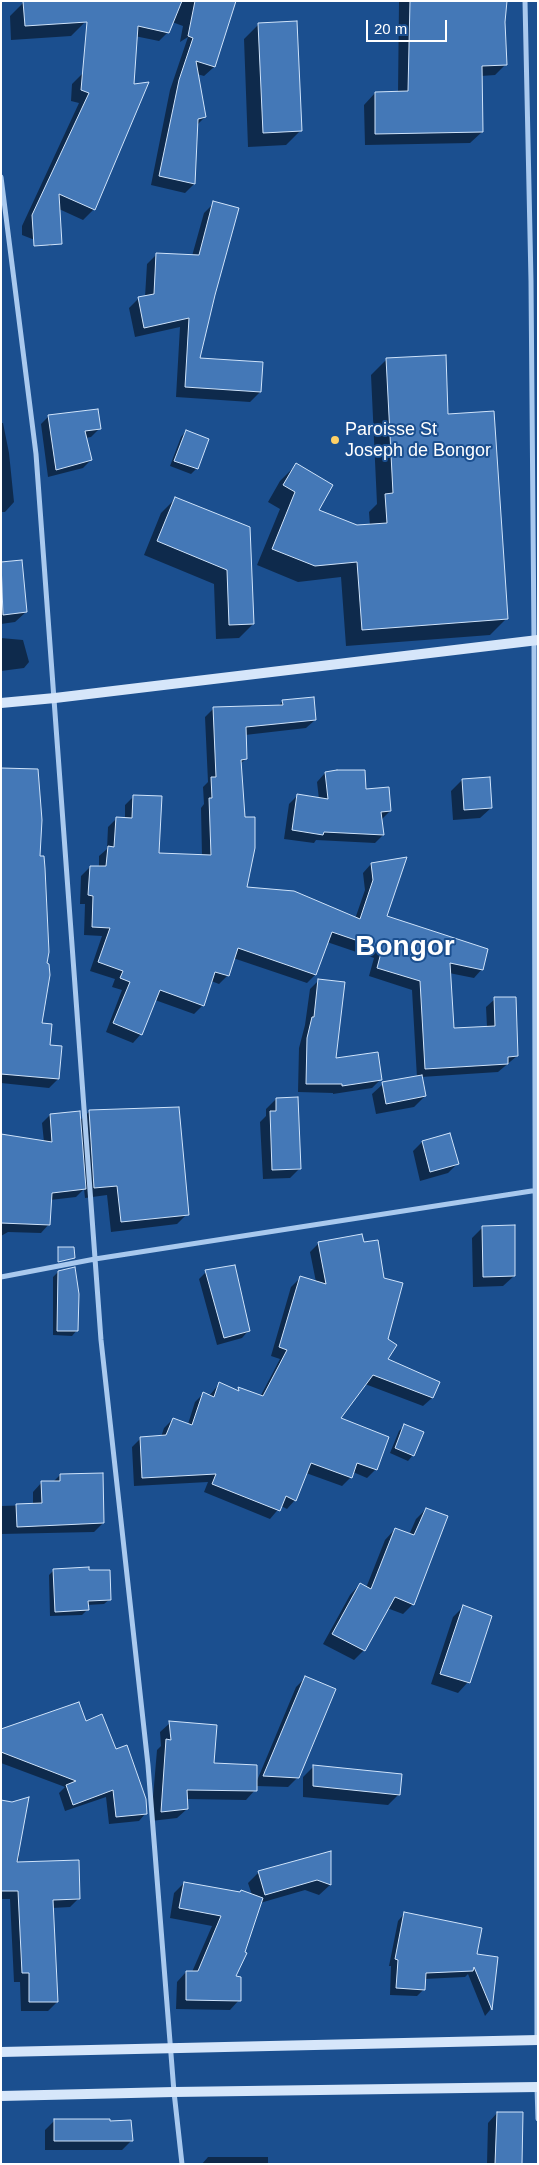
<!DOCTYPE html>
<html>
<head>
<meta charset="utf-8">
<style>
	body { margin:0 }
	#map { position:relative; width:539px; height:2165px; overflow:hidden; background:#1b4f8f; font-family:Helvetica,sans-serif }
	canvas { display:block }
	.frame { position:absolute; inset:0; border:2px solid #fff; pointer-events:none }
	.scale { position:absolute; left:366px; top:20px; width:81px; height:22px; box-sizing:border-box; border:2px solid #fff; border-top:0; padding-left:6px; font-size:15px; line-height:18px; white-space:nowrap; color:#fff; -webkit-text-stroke:4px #1b4f8f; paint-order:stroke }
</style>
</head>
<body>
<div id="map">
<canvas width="539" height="2165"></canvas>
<div class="frame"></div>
<div class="scale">20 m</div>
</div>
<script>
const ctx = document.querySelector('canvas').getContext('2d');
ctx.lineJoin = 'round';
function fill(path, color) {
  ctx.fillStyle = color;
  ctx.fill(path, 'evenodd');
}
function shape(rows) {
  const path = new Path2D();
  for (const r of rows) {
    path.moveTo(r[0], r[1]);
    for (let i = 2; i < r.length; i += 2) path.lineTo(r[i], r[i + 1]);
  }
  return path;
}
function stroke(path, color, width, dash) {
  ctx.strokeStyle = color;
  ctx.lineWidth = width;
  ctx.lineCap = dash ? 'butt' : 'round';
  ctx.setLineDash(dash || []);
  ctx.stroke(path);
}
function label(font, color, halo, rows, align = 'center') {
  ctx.font = font + ' Helvetica,sans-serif';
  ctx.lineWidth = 4;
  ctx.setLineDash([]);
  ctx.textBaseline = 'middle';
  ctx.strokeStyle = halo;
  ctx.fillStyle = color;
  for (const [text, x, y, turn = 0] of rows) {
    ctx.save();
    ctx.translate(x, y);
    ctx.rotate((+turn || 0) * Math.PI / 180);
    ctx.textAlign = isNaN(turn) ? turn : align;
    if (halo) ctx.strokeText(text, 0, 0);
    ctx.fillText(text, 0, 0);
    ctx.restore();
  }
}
fill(shape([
	[112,1,234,1,214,67,204,76,197,74,205,117,197,125,194,184,185,193,151,185,170,90,188,37,180,42,183,26,172,22,168,32,159,41,110,31],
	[397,1,505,1,503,22,506,64,495,75,481,76,482,132,470,143,365,145,364,105,375,93,398,93,399,2],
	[24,2,85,22,71,36,11,40,10,16],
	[259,24,301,130,286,145,248,147,244,39],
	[83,73,132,85,147,84,94,209,83,220,59,209,61,236,50,246,22,235,22,226,79,103,71,101,72,84],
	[214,203,213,295,199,359,260,392,250,402,176,397,180,327,135,337,129,308,139,298,145,297,147,264,157,254,192,256,204,213],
	[387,359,447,415,506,619,490,635,346,646,341,577,298,582,257,565,280,509,268,502,280,481,296,465,317,510,356,526,370,526,369,512,377,504,371,375],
	[49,416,99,429,91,437,85,438,91,460,83,468,48,477,41,424],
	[1,423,3,423,9,453,14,502,5,512,1,512],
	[186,431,208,440,196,469,191,474,170,466,181,437],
	[175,499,249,528,253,624,239,638,216,639,214,584,144,555,161,513],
	[1,563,26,612,15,622,1,624],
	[1,638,23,640,29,662,24,668,1,671],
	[283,701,315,720,306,728,245,735,246,759,240,764,245,888,355,919,365,890,363,873,371,864,386,917,482,969,474,978,449,973,452,1029,487,1027,486,1007,495,999,517,1056,498,1072,421,1077,425,1096,414,1107,376,1114,372,1094,383,1084,417,1078,412,990,369,976,374,958,327,942,315,975,307,983,233,958,228,975,219,984,211,981,203,1005,194,1014,155,1000,141,1034,133,1043,106,1032,122,990,112,987,115,979,90,971,102,936,84,935,85,904,80,904,81,876,90,867,99,867,99,856,107,849,108,827,117,818,125,819,125,805,134,796,157,854,202,856,201,808,204,804,203,787,208,782,205,717,214,708,278,706],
	[1,769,38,858,40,1024,58,1079,49,1088,1,1083],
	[364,771,364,791,390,811,381,820,383,835,375,843,316,840,314,843,284,839,289,804,297,796,319,799,317,782,325,773],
	[462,780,491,808,480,818,453,820,451,791],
	[319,980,334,1060,381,1079,372,1088,333,1094,333,1093,298,1092,299,1048,305,1025,310,989],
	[276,1099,300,1168,290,1178,263,1179,260,1122,266,1116,266,1109],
	[178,1108,187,1214,177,1224,111,1232,107,1195,85,1198,84,1189,76,1197,50,1200,49,1224,41,1233,8,1232,1,1236,1,1135,44,1142,42,1123,50,1115,79,1121,89,1112],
	[422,1142,457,1164,448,1173,420,1181,413,1151],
	[483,1227,514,1276,503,1286,473,1287,472,1238],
	[319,1243,386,1339,387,1360,438,1382,432,1398,423,1406,365,1384,339,1419,376,1469,367,1478,353,1472,351,1477,342,1486,306,1473,295,1500,287,1509,281,1506,270,1519,204,1492,208,1482,134,1486,132,1447,141,1438,161,1437,164,1428,173,1419,188,1424,195,1402,203,1394,209,1396,219,1384,260,1397,280,1359,271,1356,291,1287,300,1278,316,1282,310,1252],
	[58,1272,77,1330,72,1336,53,1335,53,1277],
	[206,1272,249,1330,242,1338,217,1345,199,1279],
	[404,1426,413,1455,408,1461,390,1453,399,1431],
	[60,1475,103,1523,94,1532,1,1534,1,1506,33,1505,33,1492,42,1482,53,1482],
	[426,1509,413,1604,403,1614,387,1608,364,1650,354,1660,323,1644,350,1595,360,1584,366,1588,385,1540,395,1529,409,1535,416,1519],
	[54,1570,88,1572,110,1599,104,1604,87,1605,87,1610,82,1615,50,1616,49,1575],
	[464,1606,468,1682,458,1693,431,1684,453,1617],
	[306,1677,298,1777,288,1787,256,1786,255,1790,246,1800,187,1799,187,1809,177,1818,151,1821,157,1750,161,1746,160,1732,170,1723,213,1765,256,1783,296,1687],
	[85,1723,115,1751,146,1813,139,1821,109,1824,106,1797,65,1811,59,1793,65,1787,1,1763,1,1730],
	[314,1766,399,1794,388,1805,303,1797,303,1777],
	[1,1802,17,1855,19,1856,18,1863,79,1898,70,1907,52,1908,57,2002,48,2011,21,2011,20,1982,14,1982,10,1899,1,1899],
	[330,1852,330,1885,319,1895,305,1890,260,1903,235,1978,239,2000,230,2010,176,2009,177,1982,186,1972,192,1972,212,1926,170,1918,174,1893,184,1883,252,1895,248,1883,259,1872],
	[404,1914,475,1955,496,1958,490,2010,485,2016,468,1974,465,1977,424,1979,424,1989,417,1996,390,1995,391,1966,389,1966,398,1921],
	[497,2113,520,2164,487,2164,488,2123],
	[55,2120,132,2140,122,2150,45,2150,45,2130],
	[208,2157,268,2157,268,2164,202,2164]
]), '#0007');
const building = shape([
	[23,1,182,1,169,33,138,26,134,84,149,82,95,210,59,194,62,244,34,246,32,215,89,93,81,90,87,22,25,26,23,1],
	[195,1,236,1,215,67,196,61,206,117,198,119,195,184,159,176,179,80,193,38,188,36,195,1],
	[410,1,507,1,505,22,507,65,482,66,483,132,375,134,375,92,408,91,410,1],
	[297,21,302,131,263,133,258,23,297,21],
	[213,201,239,208,215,295,200,358,263,362,261,392,185,387,189,318,144,328,138,297,154,294,156,253,199,255,213,201],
	[446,355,448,414,494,411,508,619,362,630,357,562,315,566,272,549,295,492,283,485,296,463,333,485,319,510,357,525,387,523,385,494,393,493,386,358,446,355],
	[98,409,101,429,85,431,92,460,56,470,48,415,98,409],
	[186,430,209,439,198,469,174,461,186,430],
	[175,497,250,527,254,624,229,625,227,570,157,541,175,497],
	[22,560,27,612,3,615,1,562,22,560],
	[314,697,316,720,246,727,247,759,241,760,245,817,255,817,255,848,247,887,294,891,360,919,373,880,371,863,407,857,387,916,488,949,483,970,450,963,454,1028,495,1026,494,997,516,997,518,1056,508,1057,508,1064,425,1069,420,981,377,968,382,949,332,932,316,975,238,948,229,976,215,972,204,1006,160,990,142,1035,113,1023,130,982,120,978,123,971,98,962,110,928,92,927,93,896,88,895,90,866,106,866,108,846,114,847,116,817,132,818,133,795,162,796,159,853,211,855,209,798,212,798,211,777,216,777,213,707,283,705,282,700,314,697],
	[1,768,38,769,42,820,40,856,44,856,45,868,49,952,47,963,49,964,50,975,42,1023,52,1024,50,1045,62,1046,59,1079,1,1074,1,768],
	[337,770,365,770,366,789,389,787,391,811,381,812,384,835,324,832,323,835,292,830,297,794,328,799,325,772,337,770],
	[490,777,492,808,464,810,462,779,490,777],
	[318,979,345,982,336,1058,378,1052,382,1080,342,1086,342,1084,306,1084,307,1038,312,1017,314,1017,318,979],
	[422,1075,426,1096,386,1104,382,1082,422,1075],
	[298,1097,301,1169,272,1170,270,1111,276,1111,276,1098,298,1097],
	[179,1107,189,1215,121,1222,117,1186,94,1188,89,1110,179,1107],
	[80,1111,86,1189,52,1193,50,1225,1,1223,1,1134,52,1142,50,1114,80,1111],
	[450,1133,459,1164,430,1172,422,1141,450,1133],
	[515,1225,515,1276,483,1277,482,1226,515,1225],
	[362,1234,364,1242,378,1240,384,1278,403,1283,388,1339,397,1345,388,1359,440,1382,433,1398,373,1375,341,1418,389,1437,377,1470,357,1463,352,1478,311,1463,296,1501,286,1496,280,1511,212,1484,216,1474,142,1478,140,1437,166,1435,173,1418,192,1425,203,1392,214,1397,219,1382,239,1391,238,1387,263,1396,287,1350,279,1347,300,1276,326,1284,318,1242,362,1234],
	[58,1247,74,1247,75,1258,58,1262,58,1247],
	[235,1265,250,1331,224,1338,205,1270,235,1265],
	[75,1267,79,1294,78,1331,57,1331,58,1271,75,1267],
	[404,1424,424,1432,414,1456,395,1448,404,1424],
	[103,1473,104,1523,17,1527,16,1504,42,1503,41,1481,60,1481,60,1474,103,1473],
	[426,1508,448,1516,414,1605,395,1597,365,1651,332,1634,360,1583,371,1589,395,1528,414,1535,426,1508],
	[89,1567,89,1570,110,1570,111,1600,88,1601,89,1610,55,1612,53,1569,89,1567],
	[463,1605,492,1616,470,1683,440,1674,463,1605],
	[305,1676,336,1689,299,1778,263,1776,305,1676],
	[79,1702,86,1721,102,1714,116,1749,127,1745,146,1799,147,1814,116,1817,113,1790,73,1805,66,1785,76,1781,1,1752,1,1729,79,1702],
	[169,1721,217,1725,214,1763,257,1765,257,1791,187,1790,188,1809,161,1812,166,1739,171,1740,169,1721],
	[313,1765,402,1774,400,1795,313,1786,313,1765],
	[29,1797,17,1862,79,1860,80,1899,53,1900,58,2002,29,2002,29,1973,22,1973,18,1891,1,1891,1,1800,12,1802,29,1797],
	[331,1851,331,1885,317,1880,265,1895,258,1871,331,1851],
	[184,1882,240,1892,241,1890,263,1898,245,1952,247,1953,236,1976,241,1977,241,2001,186,2000,186,1971,198,1971,221,1916,179,1908,184,1882],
	[404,1912,482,1928,477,1954,498,1957,492,2010,474,1967,473,1971,426,1973,425,1990,396,1988,398,1960,395,1959,404,1912],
	[497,2112,523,2112,522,2164,495,2164,497,2112],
	[54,2119,110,2119,110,2121,131,2120,133,2141,54,2141,54,2119]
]);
fill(building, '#4478b7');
stroke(building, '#cfe3fa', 1);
stroke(shape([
	[525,1,531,281,534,640,537,2040],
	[1,177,36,454,101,1340,148,1765,174,2092,182,2164],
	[1,1277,95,1259,538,1190],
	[537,2087,538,2119]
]), '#a9c9ee', 5);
stroke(shape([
	[1,703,55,698,538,640],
	[1,2052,538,2040],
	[1,2096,174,2092,538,2087]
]), '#d6e6fa', 10);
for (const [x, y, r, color] of [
	[335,440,5,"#ffd166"]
]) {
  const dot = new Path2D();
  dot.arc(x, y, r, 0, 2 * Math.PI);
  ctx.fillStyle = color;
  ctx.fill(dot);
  stroke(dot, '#1b4f8f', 2);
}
label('18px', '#fff', '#1b4f8f', [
	["Paroisse St",345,430],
	["Joseph de Bongor",345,451]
], 'left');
label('bold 28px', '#fff', '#1b4f8f', [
	["Bongor",405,947]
]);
</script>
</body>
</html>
